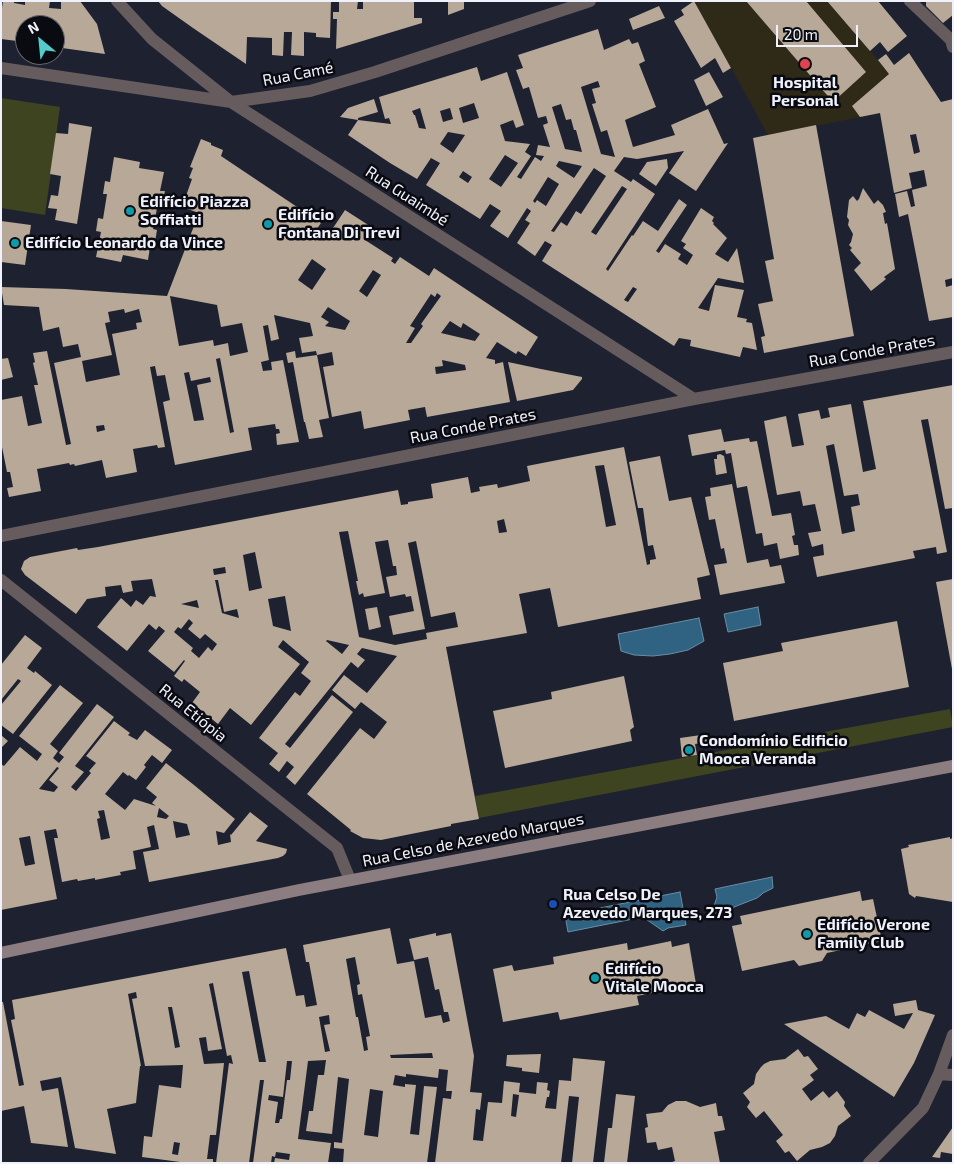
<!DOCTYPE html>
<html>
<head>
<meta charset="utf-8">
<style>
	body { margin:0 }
	#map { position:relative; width:954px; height:1164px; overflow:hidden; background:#1e2130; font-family:"Exo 2",sans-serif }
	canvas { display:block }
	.frame { position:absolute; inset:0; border:2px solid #eff1fc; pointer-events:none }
	.north { position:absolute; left:15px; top:15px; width:50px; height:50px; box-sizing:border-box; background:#0a0b11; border:1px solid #66676f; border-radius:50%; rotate:332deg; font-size:14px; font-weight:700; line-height:20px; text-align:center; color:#eff1fc }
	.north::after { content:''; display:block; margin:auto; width:18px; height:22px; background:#52cdcc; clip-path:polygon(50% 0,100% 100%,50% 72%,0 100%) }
	.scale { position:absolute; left:776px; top:25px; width:82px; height:22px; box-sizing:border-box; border:2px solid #eff1fc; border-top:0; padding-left:6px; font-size:15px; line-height:18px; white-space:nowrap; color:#eff1fc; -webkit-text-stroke:4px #0a0b11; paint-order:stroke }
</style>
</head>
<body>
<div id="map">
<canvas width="954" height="1164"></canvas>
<div class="frame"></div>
<div class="north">N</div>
<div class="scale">20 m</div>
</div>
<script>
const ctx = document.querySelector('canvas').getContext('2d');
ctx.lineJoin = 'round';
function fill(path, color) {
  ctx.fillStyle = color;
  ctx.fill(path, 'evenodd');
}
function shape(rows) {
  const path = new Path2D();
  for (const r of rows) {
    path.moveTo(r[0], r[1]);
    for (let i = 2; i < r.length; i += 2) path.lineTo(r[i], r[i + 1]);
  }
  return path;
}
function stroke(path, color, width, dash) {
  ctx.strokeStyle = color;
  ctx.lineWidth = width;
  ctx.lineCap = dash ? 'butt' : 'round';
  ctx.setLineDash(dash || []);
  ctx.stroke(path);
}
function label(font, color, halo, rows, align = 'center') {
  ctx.font = font + ' "Exo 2",sans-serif';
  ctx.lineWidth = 5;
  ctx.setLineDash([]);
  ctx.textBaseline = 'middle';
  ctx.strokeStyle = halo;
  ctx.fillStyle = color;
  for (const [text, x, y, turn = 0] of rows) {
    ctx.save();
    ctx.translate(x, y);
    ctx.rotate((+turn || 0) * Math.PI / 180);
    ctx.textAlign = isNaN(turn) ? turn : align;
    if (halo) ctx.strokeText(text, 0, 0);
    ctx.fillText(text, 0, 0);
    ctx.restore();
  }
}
fill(shape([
	[694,1,827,1,918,106,768,135]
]), '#2f2918');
fill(shape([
	[1,98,60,107,45,215,1,208],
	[950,709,953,727,479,818,475,796]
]), '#3f4420');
const water = shape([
	[758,607,761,625,728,632,724,614,758,607],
	[699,618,704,641,688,650,670,654,653,656,634,655,621,651,618,634,699,618],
	[772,877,773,888,763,893,761,895,757,898,734,907,729,915,713,919,712,912,717,897,715,889,772,877],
	[680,892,686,925,668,928,663,931,643,917,568,932,565,915,680,892]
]);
fill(water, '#2f6381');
stroke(water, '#698ea6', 1);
fill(shape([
	[3,1,14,1,14,3,25,5,25,1,50,1,49,8,61,9,61,1,80,1,97,24,105,54,55,47,55,25,25,25,25,42,1,39,1,15],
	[158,1,331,1,330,38,316,37,316,33,304,32,304,56,291,55,292,32,284,32,283,56,272,55,272,38,247,37,246,64,193,28,162,6],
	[339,1,358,1,357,9,363,9,363,1,414,1,414,18,422,18,422,23,336,49,337,19,333,19,333,12,339,12],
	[448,1,464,1,464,9,448,15],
	[694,1,731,68,723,73,715,58,701,68,674,21,684,15,681,10],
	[746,1,806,1,866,72,833,102],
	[827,1,878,1,907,36,888,52,880,42,870,51],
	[926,1,953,1,953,15,943,23,926,6],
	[659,6,665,18,633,30,629,19],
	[598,29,604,50,629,39,632,44,638,42,645,61,639,64,656,107,625,120,633,147,675,135,671,125,708,109,724,144,728,143,696,191,669,173,684,151,637,159,624,157,614,171,631,182,633,179,655,194,606,269,608,271,632,235,633,236,643,221,658,231,679,199,687,205,656,251,659,253,665,244,681,254,678,259,687,265,693,255,683,248,686,244,681,241,701,208,714,217,712,221,714,223,713,224,727,238,715,254,728,262,737,248,744,283,718,278,698,308,709,311,715,285,744,290,737,317,747,319,746,322,752,323,757,350,743,347,740,357,690,346,691,340,679,338,674,346,542,261,552,245,545,241,535,256,517,243,530,223,525,220,531,211,527,208,508,238,490,226,501,211,490,204,480,219,426,185,440,163,431,158,417,179,390,163,348,135,358,120,340,117,348,108,374,99,378,112,358,118,358,120,391,124,389,118,385,119,379,97,477,67,481,81,507,72,524,125,516,128,513,120,500,125,505,141,530,144,525,152,531,156,517,177,521,179,535,157,541,161,544,156,536,155,538,145,550,147,543,125,548,123,546,116,538,118,529,87,523,89,516,70,523,68,518,55],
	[598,81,600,87,592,89,596,103,592,104,601,132,607,130,615,157,601,154,581,87],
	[474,103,479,118,463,123,459,108],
	[561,104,566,120,571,119,574,130,576,130,582,152,565,149,552,107],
	[420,108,426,129,419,128,415,115,414,115,412,111],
	[450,108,453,119,443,122,440,111],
	[448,132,465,135,453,153,440,144],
	[505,155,518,163,501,187,489,179],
	[559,161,582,166,574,178,556,166],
	[594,168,606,176,581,214,576,211,567,226,561,222,554,232,551,231],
	[463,171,472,177,468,183,459,177],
	[548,177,559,184,546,206,537,200,535,203,533,201],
	[622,186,627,189,596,235,591,232],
	[633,287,637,289,628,302,624,300],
	[909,53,941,102,953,99,953,278,945,280,946,287,953,285,953,317,929,321,908,214,899,217,895,194,907,191,911,207,915,206,912,190,927,186,924,170,909,173,912,188,894,193,880,113,860,117,852,106,889,74,878,60,886,54,894,65],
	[916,134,920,152,914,154,910,135],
	[709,72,723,97,706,106,694,80],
	[69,123,92,127,77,224,55,220,57,209,48,208,51,195,58,196,61,176,50,174,56,133,68,134],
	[816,125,854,336,764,353,761,337,765,336,758,304,773,301,765,261,774,259,753,138],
	[201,139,211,143,211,145,223,150,221,156,321,223,314,233,325,240,345,210,373,228,365,240,393,258,391,261,395,264,400,257,429,276,434,268,538,337,526,356,518,351,516,354,497,342,486,358,495,360,495,364,503,362,510,402,427,417,425,407,408,410,410,420,364,429,361,411,332,417,323,367,334,365,332,352,317,355,316,351,302,353,299,338,313,336,310,323,274,315,279,339,271,341,268,325,263,326,269,360,261,362,263,371,272,370,271,362,283,360,299,442,277,445,276,434,280,433,279,429,276,429,275,424,248,428,252,450,175,465,163,402,170,400,165,375,157,376,155,366,150,367,165,447,158,448,157,445,133,449,137,472,106,478,102,460,75,466,74,464,70,465,69,463,37,469,41,491,9,497,7,488,13,487,10,472,7,472,1,442,1,400,22,396,28,426,42,423,34,385,38,385,33,363,35,362,33,353,47,351,66,445,71,444,54,363,81,357,78,344,63,347,59,327,43,331,39,307,4,305,1,287,66,289,167,296,199,213,182,207,192,179,189,178,193,168,190,167],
	[312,259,326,269,312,290,298,280],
	[373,270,381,275,367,297,359,291],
	[437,293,441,296,421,324,423,326,411,343,406,343,415,328,410,326,431,294,435,297],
	[170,296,217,305,221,327,242,323,248,352,230,356,228,343,214,346,213,340,179,346],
	[328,307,350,321,345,330,325,326,329,322,321,317],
	[124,309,125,313,139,309,142,322,136,323,137,329,112,334,120,375,86,382,82,361,112,355,105,323,110,322,108,312],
	[450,321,461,328,463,323,480,334,475,341,441,333],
	[220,358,234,432,230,433,216,359],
	[442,360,465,365,466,370,436,374,435,367,443,366],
	[189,372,191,381,210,377,211,382,197,385,204,420,194,421,184,373],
	[104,425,105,430,97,432,96,426],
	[114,157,140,162,139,168,164,172,160,191,165,191,162,204,158,203,153,229,157,230,155,242,151,241,148,260,123,255,121,262,96,257,101,232,96,231,98,218,103,219,107,194,103,194,105,181,110,182],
	[667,159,668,168,656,186,639,174,647,162],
	[863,188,874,204,878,200,883,205,886,212,883,213,885,224,887,223,895,269,884,277,886,279,871,291,854,270,861,263,850,250,852,248,849,245,851,242,853,234,848,225,849,220,847,217,849,200,853,196,857,201,859,199],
	[1,221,31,225,25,265,1,262],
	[295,351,296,358,317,355,329,418,319,420,323,437,309,439,305,422,304,422,293,362,288,363,286,353],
	[8,358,13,377,1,380,1,359],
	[508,362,541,369,582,377,582,379,573,390,517,401],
	[953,385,953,508,945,509,928,419,921,420,947,552,937,554,936,547,913,551,915,558,817,577,813,557,824,555,823,544,812,547,808,533,821,531,815,504,803,506,800,491,777,495,764,421,786,416,792,447,804,445,798,414,819,410,821,419,830,417,828,408,851,404,863,472,876,469,863,401],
	[834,444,844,496,858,494,860,505,851,507,855,531,842,534,826,446],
	[721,429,724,442,749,438,750,442,757,441,772,516,791,513,795,535,792,536,794,545,798,545,799,555,780,559,777,543,764,546,762,533,756,534,747,486,737,488,731,453,726,454,725,450,692,456,688,435],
	[624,447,647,565,650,564,650,560,656,559,653,545,648,546,643,508,638,508,629,462,660,456,669,501,691,497,710,575,697,578,701,599,558,627,550,588,519,594,527,633,446,647,479,819,451,824,451,826,381,840,363,838,350,831,351,830,307,794,360,728,374,739,387,722,361,702,355,709,332,690,344,675,367,693,397,656,362,648,357,654,365,660,358,668,351,662,285,744,290,748,332,695,353,712,295,785,286,777,294,767,287,761,279,772,269,764,278,753,259,738,295,692,300,696,311,681,301,673,309,662,283,640,278,647,300,664,251,725,230,708,218,724,192,703,200,692,184,679,182,682,174,676,185,661,184,660,174,672,148,651,165,631,159,626,156,630,149,624,127,651,97,627,121,598,131,607,136,600,143,605,150,596,156,597,152,579,131,581,133,591,123,593,121,585,105,587,106,596,87,599,76,614,25,575,21,569,24,561,30,557,77,548,78,550,98,547,398,490,401,505,408,504,408,502,433,498,431,484,468,477,471,493,480,491,479,487,497,484,498,488,530,481,527,466],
	[604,465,616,525,606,527,595,466],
	[504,519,507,532,499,533,497,521],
	[348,531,358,581,356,581,359,595,363,593,364,597,385,593,375,542,388,540,393,566,396,566,397,575,386,577,390,597,405,594,406,597,411,596,414,611,389,616,393,635,425,629,408,543,416,541,431,617,455,612,458,627,426,633,427,639,395,645,359,637,339,532],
	[255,552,262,588,249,591,243,555],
	[225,567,226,573,214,575,213,569],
	[215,580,218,580,224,612,237,609,239,618,222,613],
	[285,596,291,631,273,626,268,599],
	[197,600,199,608,181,604],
	[189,619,193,623,188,629,200,639,205,634,217,644,212,651,208,647,199,658,191,651,193,648,174,632,178,627,181,629],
	[327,640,349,645,342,654,326,641],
	[720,454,724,456,727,473,716,475,714,459,717,459,717,455],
	[732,484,747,563,768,559,770,567,781,565,785,583,720,595,714,565,727,563,724,548,721,549,715,519,709,520,705,497,711,496,710,488],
	[953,579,953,669,952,669,936,582],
	[377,607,381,627,369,630,365,609],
	[897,621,909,687,734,721,723,663,783,651,781,643],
	[25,635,42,648,27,668,34,673,35,671,52,685,13,734,1,725,1,705,21,681,18,679,1,700,1,665],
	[624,676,634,727,630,730,632,741,505,768,493,711,552,699,551,692],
	[60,685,83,703,50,744,58,751,53,758,59,763,64,757,59,753,97,704,114,717,75,766,84,772,71,787,76,791,91,773,89,771,96,763,86,756,114,721,130,733,128,735,137,740,145,730,172,750,162,763,152,755,144,765,146,767,136,780,129,775,128,776,123,772,105,794,125,810,134,799,156,806,152,803,157,797,146,788,166,763,194,785,235,819,224,833,216,831,218,845,231,842,230,834,231,835,250,812,268,826,256,841,287,849,286,853,283,856,278,858,149,882,143,852,159,849,154,825,147,827,151,847,133,851,136,869,120,872,121,875,95,880,95,878,78,881,77,879,62,882,54,838,58,838,56,829,44,831,57,899,1,910,1,764,4,766,20,747,37,761,42,754,19,736],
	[57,767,59,768,49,780,58,787,54,792,39,789],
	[159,808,169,816,166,819,157,817],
	[104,810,110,838,101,840,97,819,100,818,98,811],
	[173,821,187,824,190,835,176,838],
	[30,836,35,864,25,866,19,838],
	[708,734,709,742,695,744,697,755,682,757,680,738],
	[1,735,8,741,1,748],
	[950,837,950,839,953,838,953,902,916,896,915,898,909,894,901,849,909,847,908,845],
	[860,891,862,901,873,899,882,941,827,953,822,961,799,966,794,960,742,971,732,926,742,924,740,916],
	[390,928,397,964,414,961,425,1018,441,1015,443,1023,450,1021,448,1012,444,1012,439,989,435,990,428,957,414,960,409,939,436,933,436,936,451,933,474,1056,470,1092,482,1093,480,1110,476,1109,473,1140,483,1141,488,1102,502,1103,504,1081,520,1083,519,1092,536,1094,537,1082,548,1083,547,1090,550,1091,549,1097,547,1097,545,1108,556,1109,559,1080,571,1081,573,1058,605,1061,593,1163,572,1163,579,1097,569,1096,561,1163,435,1163,443,1098,451,1099,452,1091,446,1091,448,1070,439,1069,438,1078,406,1074,406,1077,395,1075,393,1085,405,1087,405,1084,416,1085,410,1134,419,1135,424,1086,437,1087,427,1163,343,1163,344,1149,334,1148,334,1142,342,1143,349,1079,338,1077,332,1134,306,1131,309,1111,313,1111,318,1075,324,1075,326,1060,308,1061,298,1139,331,1143,328,1163,274,1163,275,1158,289,1160,290,1154,276,1152,275,1157,272,1156,271,1163,253,1163,264,1080,260,1080,249,1163,216,1163,229,1063,233,1064,231,1055,227,1056,213,983,209,984,222,1049,208,1051,206,1037,199,1038,204,1064,224,1063,216,1135,210,1135,207,1159,213,1159,213,1163,188,1163,142,1157,144,1136,152,1137,159,1085,181,1088,183,1065,145,1066,132,999,137,998,136,992,128,994,141,1066,140,1066,136,1103,107,1109,116,1154,75,1148,61,1077,40,1081,42,1091,58,1088,68,1147,31,1143,24,1106,1,1111,1,1002,3,1002,19,1086,24,1085,11,1020,15,1019,12,1000,286,948,296,996,304,995,306,1007,317,1005,309,962,306,962,303,945],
	[355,957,360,984,357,985,358,995,362,994,370,1036,366,1037,368,1050,364,1051,358,1017,356,1017,346,959],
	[249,971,266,1062,259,1062,242,972],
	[168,1007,172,1007,180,1047,175,1048],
	[329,1015,330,1024,324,1025,330,1051,325,1052,319,1017],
	[432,1053,433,1058,391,1058,390,1055],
	[287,1061,292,1061,290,1080,287,1080,282,1119,280,1119,279,1123,275,1123,278,1102,268,1100,269,1095,283,1097],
	[370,1089,383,1091,378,1137,364,1135],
	[513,1094,519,1095,516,1117,511,1116],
	[174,1142,180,1143,178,1155,172,1154],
	[671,941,672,947,689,943,696,984,637,996,639,1005,560,1020,558,1012,503,1022,493,969,512,965,514,971,554,964,553,957,627,943,628,950],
	[916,1000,918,1010,935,1015,914,1063,894,1097,784,1024,826,1016,849,1029,857,1013,865,1017,869,1010,904,1029,913,1013,895,1016,893,1004],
	[798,1049,804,1057,808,1056,818,1069,810,1075,814,1080,802,1089,811,1101,823,1091,829,1098,837,1091,845,1102,844,1106,851,1116,838,1126,835,1136,830,1143,822,1147,810,1150,797,1161,789,1151,785,1153,776,1141,783,1135,764,1111,756,1118,747,1107,750,1102,743,1093,754,1084,756,1074,761,1067,764,1064,770,1061,785,1059],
	[541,1054,539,1073,522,1071,522,1068,506,1066,507,1055],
	[616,1094,635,1096,627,1163,604,1163,608,1128,612,1128],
	[676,1101,686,1101,700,1107,716,1103,718,1116,722,1116,725,1130,714,1132,720,1163,669,1163,675,1161,672,1147,658,1150,656,1142,647,1143,645,1128,648,1127,646,1114,662,1112,668,1105],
	[953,1127,953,1154,941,1152,940,1158,932,1157]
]), '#b7a898');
stroke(shape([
	[910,1,951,40,953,47]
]), '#665c5e', 12);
stroke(shape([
	[117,1,152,39,231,102,694,399],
	[1,68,231,102,310,91,375,72,590,1],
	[1,536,694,399,953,352],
	[1,580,337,848,350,880],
	[939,1074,953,1075],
	[869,1163,923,1108,939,1074,953,1035]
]), '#665c5e', 12);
stroke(shape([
	[1,953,299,890,953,766]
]), '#8c7d80', 12);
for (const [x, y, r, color] of [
	[805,64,6,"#e0444e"],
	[130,211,5,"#0f9aa8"],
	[268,224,5,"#0f9aa8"],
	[15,243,5,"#0f9aa8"],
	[689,750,5,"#0f9aa8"],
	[553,904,5,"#1a4fb4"],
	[807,934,5,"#0f9aa8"],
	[595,978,5,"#0f9aa8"]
]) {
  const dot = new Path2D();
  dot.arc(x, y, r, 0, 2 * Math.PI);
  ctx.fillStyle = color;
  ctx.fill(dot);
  stroke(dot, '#0a0b11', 2);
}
label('16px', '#eff1fc', '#0a0b11', [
	["Rua Camé",298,74,-11],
	["Rua Guaimbé",407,196,33],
	["Rua Conde Prates",872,351,-10],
	["Rua Conde Prates",473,426,-11],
	["Rua Etiópia",193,713,39],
	["Rua Celso de Azevedo Marques",473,840,-11]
]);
label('bold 16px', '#eff1fc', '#0a0b11', [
	["Hospital",805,83,"center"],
	["Personal",805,101,"center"],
	["Edifício Piazza",140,202],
	["Soffiatti",140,220],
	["Edifício",278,215],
	["Fontana Di Trevi",278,233],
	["Edifício Leonardo da Vince",25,243],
	["Condomínio Edificio",699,741],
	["Mooca Veranda",699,759],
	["Rua Celso De",563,895],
	["Azevedo Marques, 273",563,913],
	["Edifício Verone",817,925],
	["Family Club",817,943],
	["Edifício",605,969],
	["Vitale Mooca",605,987]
], 'left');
</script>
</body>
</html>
